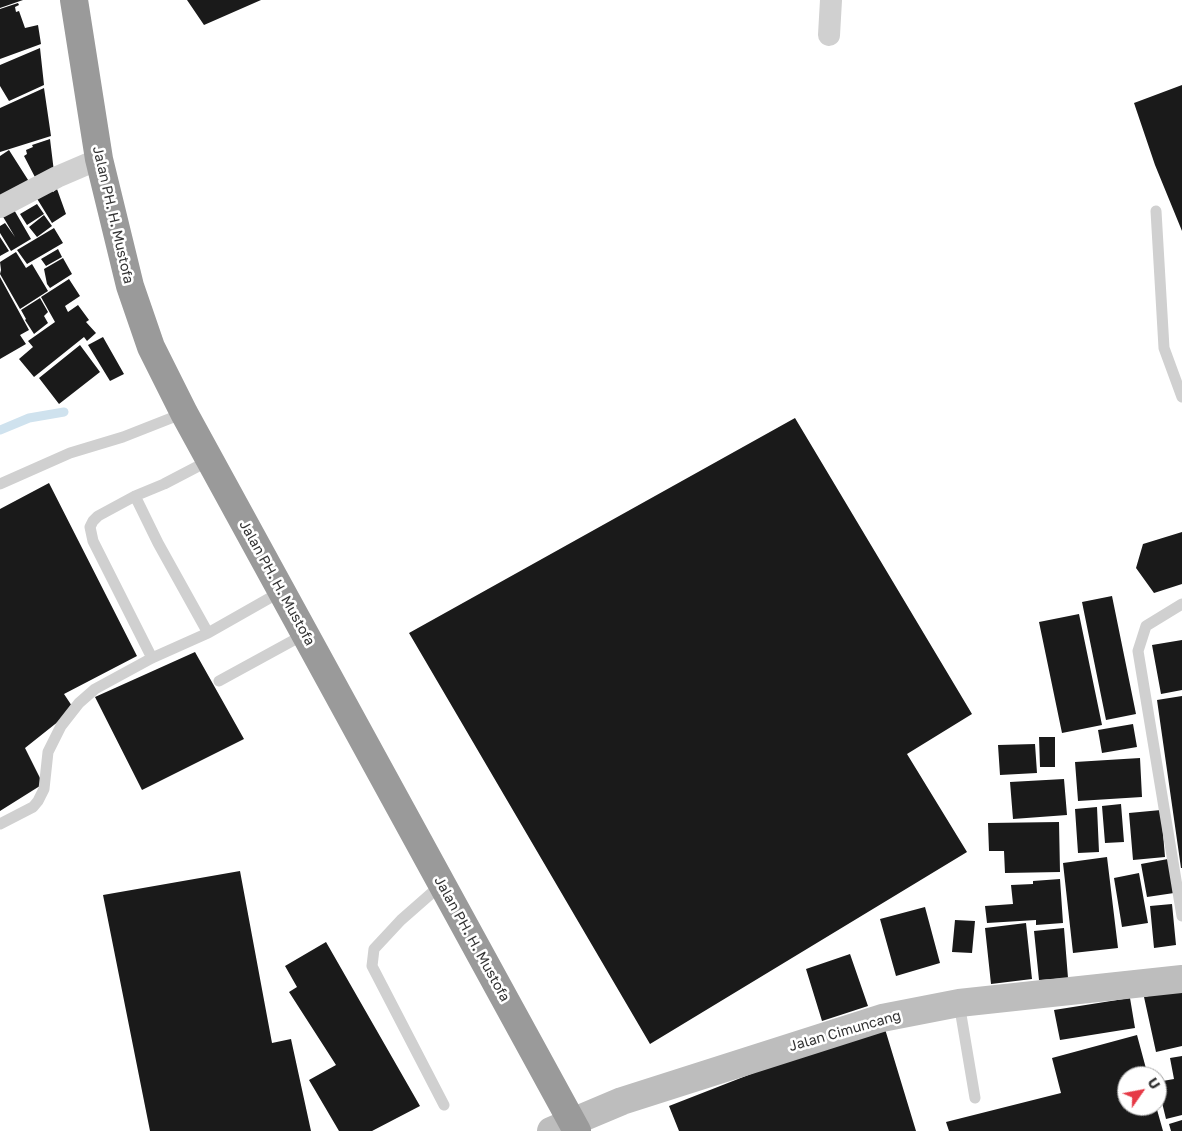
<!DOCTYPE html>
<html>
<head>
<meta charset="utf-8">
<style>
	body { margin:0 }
	#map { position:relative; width:1182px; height:1131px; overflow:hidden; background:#fff; font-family:"Golos Text",sans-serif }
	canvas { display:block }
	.north { position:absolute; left:1117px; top:1066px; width:50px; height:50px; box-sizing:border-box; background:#fff; border:1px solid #adadad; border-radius:50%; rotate:57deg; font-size:14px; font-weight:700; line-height:20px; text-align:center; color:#333 }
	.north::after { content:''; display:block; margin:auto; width:18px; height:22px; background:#e63946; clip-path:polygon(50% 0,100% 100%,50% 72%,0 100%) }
</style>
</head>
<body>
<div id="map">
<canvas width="1182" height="1131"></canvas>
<div class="north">U</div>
</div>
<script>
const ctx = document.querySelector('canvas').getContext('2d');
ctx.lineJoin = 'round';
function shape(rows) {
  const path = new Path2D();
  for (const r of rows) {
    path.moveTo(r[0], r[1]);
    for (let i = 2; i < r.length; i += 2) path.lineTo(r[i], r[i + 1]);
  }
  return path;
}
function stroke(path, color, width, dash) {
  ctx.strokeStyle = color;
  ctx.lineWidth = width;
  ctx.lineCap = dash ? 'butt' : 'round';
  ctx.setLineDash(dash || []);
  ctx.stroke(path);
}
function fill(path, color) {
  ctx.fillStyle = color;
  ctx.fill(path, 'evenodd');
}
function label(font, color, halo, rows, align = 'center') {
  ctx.font = font + ' "Golos Text",sans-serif';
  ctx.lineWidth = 5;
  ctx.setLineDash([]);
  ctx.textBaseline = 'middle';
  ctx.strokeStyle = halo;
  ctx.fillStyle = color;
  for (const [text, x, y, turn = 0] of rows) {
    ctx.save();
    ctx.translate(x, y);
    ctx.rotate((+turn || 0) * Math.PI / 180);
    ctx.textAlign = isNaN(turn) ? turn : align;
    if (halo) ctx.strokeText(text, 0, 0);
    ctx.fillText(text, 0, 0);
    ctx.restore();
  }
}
stroke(shape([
	[0,430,29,418,64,412]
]), '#cfe2ee', 9);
fill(shape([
	[0,0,23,0,0,8],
	[187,0,261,0,204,25],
	[18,3,19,5,15,7,16,12,19,11,25,28,38,25,41,44,0,59,0,9],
	[40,48,44,85,9,101,0,86,0,65],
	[1182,85,1182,231,1155,165,1134,103],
	[44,88,51,136,0,152,0,108],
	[50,139,54,172,37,181,24,156,27,154,26,150,33,147,32,145],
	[9,150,30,183,0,203,0,156],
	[48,185,53,192,57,189,66,214,52,223,36,197],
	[37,204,44,214,27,225,20,214],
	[13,208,31,239,11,251,0,233,0,226,5,223,15,237,2,215],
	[44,215,52,226,37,237,29,227],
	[54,228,63,243,27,264,17,250],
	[0,237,9,251,0,256],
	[58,249,62,257,46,266,41,259],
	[16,252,26,268,32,264,48,291,20,309,0,274,1,270,0,262],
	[63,258,72,274,50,288,47,284,44,269],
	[0,277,29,330,20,335,26,344,0,359],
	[69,279,80,296,65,306,68,312,78,305,89,320,86,322,96,333,87,341,84,337,34,377,19,359,33,347,28,341,55,322,41,297],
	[40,298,48,312,44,316,48,323,34,334,25,320,26,319,21,310],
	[103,337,124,374,110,381,88,345],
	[80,345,100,372,59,404,39,378],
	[795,418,972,714,907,754,967,852,650,1044,409,633],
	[49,483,137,656,64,694,74,709,25,748,43,784,0,811,0,509],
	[1182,532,1182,584,1154,593,1136,568,1143,544],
	[1112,596,1136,714,1106,720,1082,602],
	[1079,614,1102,725,1062,733,1039,622],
	[1182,640,1182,690,1161,694,1152,645],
	[195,652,244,739,142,790,95,697],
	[1182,696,1182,868,1181,868,1157,700],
	[1133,724,1137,747,1102,753,1098,730],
	[1039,737,1055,737,1055,767,1040,767],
	[1035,744,1037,773,1000,775,998,745],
	[1140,758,1142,797,1078,801,1075,762],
	[1064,779,1067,815,1013,819,1010,782],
	[1121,804,1124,842,1105,843,1102,806],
	[1097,807,1099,852,1078,853,1075,809],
	[1161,810,1165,857,1133,860,1129,813],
	[1059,822,1060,872,1005,873,1004,851,989,851,988,823],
	[1107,857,1118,948,1073,953,1063,863],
	[1168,859,1174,893,1147,897,1141,864],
	[240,871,272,1043,291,1039,311,1131,150,1131,103,895],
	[1139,873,1148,923,1122,927,1114,878],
	[1060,879,1063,923,1036,925,1036,920,987,923,985,906,1013,904,1011,885,1033,884,1033,881],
	[1172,904,1176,945,1154,948,1150,906],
	[925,907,940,963,896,976,880,919],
	[955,920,975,921,972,953,952,952],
	[1026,923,1032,979,991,984,985,928],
	[1064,928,1068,978,1039,980,1034,931],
	[326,942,420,1106,372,1131,339,1131,309,1080,336,1065,289,992,297,987,285,966],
	[850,954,868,1006,822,1021,806,969],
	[1182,989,1182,1046,1156,1052,1144,997],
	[1130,998,1135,1028,1060,1040,1054,1010],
	[885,1029,916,1131,679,1131,669,1106,856,1033],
	[1137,1035,1148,1076,1127,1076,1127,1106,1156,1106,1163,1131,949,1131,946,1122,1061,1093,1052,1058],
	[1182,1056,1182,1115,1166,1119,1157,1082,1174,1079,1170,1058],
	[1182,1120,1182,1131,1171,1131,1169,1124]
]), '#1a1a1a');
stroke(shape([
	[1156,211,1164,348,1182,397],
	[0,484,70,453,123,437,184,413],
	[1182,604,1146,626,1138,651,1182,916],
	[208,633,282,591],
	[152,658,93,541,90,527,93,521,98,516,135,496,164,484,210,460],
	[219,681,305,634],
	[0,824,33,807,38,801,44,789,48,752,61,726,79,703,95,689,152,658,208,633,158,543,135,496],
	[442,884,401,920,374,949,372,966,444,1105],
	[959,1003,975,1098]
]), '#d0d0d0', 11);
stroke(shape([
	[829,35,831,0],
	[0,207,57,177,99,159]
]), '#d0d0d0', 22);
stroke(shape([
	[551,1131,622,1101,882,1018,959,1003,1182,979]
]), '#bdbdbd', 28);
stroke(shape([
	[74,0,99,159,130,286,151,347,184,413,577,1131]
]), '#9a9a9a', 28);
label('14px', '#333', '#fff', [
	["Jalan PH. H. Mustofa",113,215,77],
	["Jalan PH. H. Mustofa",277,583,61],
	["Jalan PH. H. Mustofa",472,939,61],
	["Jalan Cimuncang",845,1031,-16]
]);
</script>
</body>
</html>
